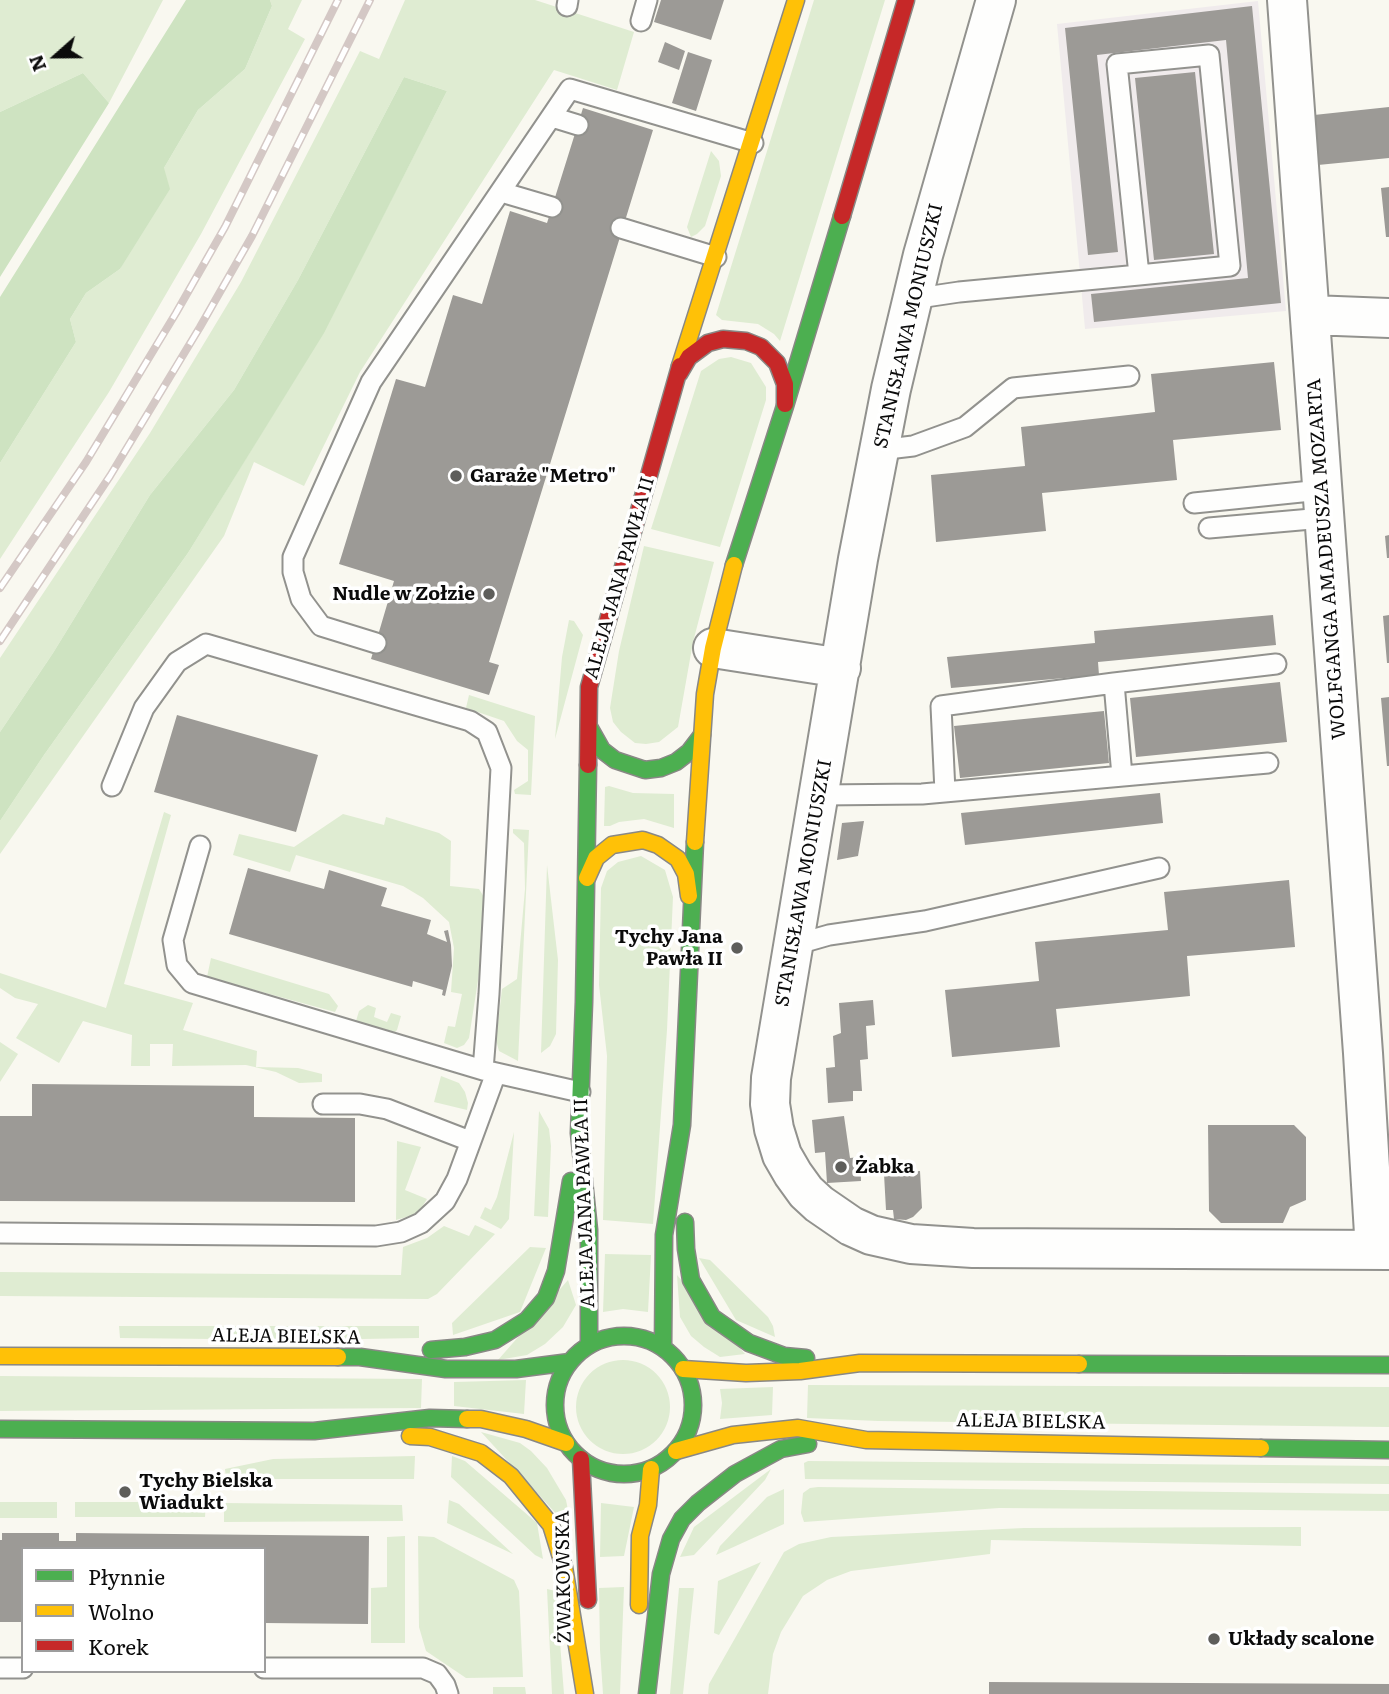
<!DOCTYPE html>
<html>
<head>
<meta charset="utf-8">
<style>
	body { margin:0 }
	#map { position:relative; width:1389px; height:1694px; overflow:hidden; background:#f9f8f0; font-family:Literata,serif }
	canvas { display:block }
	.legend { position:absolute; left:21px; top:1547px; width:245px; height:126px; box-sizing:border-box; background:#fff; border:2px solid #9d9d9d; margin:0; padding:9px 12px; list-style:none; font-size:21px; color:#0b0b0b }
	.legend li { display:flex; align-items:center; gap:14px; height:35px }
	.legend b { width:35px; border:2px solid #9d9d9d }
	.north { position:absolute; left:21px; top:21px; width:70px; height:70px; -webkit-text-stroke:5px #fff; paint-order:stroke; rotate:249deg; font-size:19px; font-weight:700; line-height:28px; text-align:center; color:#0b0b0b }
	.north::after { content:''; display:block; margin:auto; width:24px; height:32px; background:#0b0b0b; clip-path:polygon(50% 0,100% 100%,50% 72%,0 100%) }
</style>
</head>
<body>
<div id="map">
<canvas width="1389" height="1694"></canvas>
<ul class="legend">
<li><b style="height:9px;background:#4caf50"></b>Płynnie</li>
<li><b style="height:9px;background:#ffc107"></b>Wolno</li>
<li><b style="height:9px;background:#c62828"></b>Korek</li>
</ul>
<div class="north">N</div>
</div>
<script>
const ctx = document.querySelector('canvas').getContext('2d');
ctx.lineJoin = 'round';
function fill(path, color) {
  ctx.fillStyle = color;
  ctx.fill(path, 'evenodd');
}
function shape(rows) {
  const path = new Path2D();
  for (const r of rows) {
    if (r.length === 3) {
      path.moveTo(r[0] + r[2], r[1]);
      path.arc(r[0], r[1], r[2], 0, 2 * Math.PI);
      continue;
    }
    path.moveTo(r[0], r[1]);
    for (let i = 2; i < r.length; i += 2) path.lineTo(r[i], r[i + 1]);
  }
  return path;
}
function stroke(path, color, width, dash) {
  ctx.strokeStyle = color;
  ctx.lineWidth = width;
  ctx.lineCap = dash ? 'butt' : 'round';
  ctx.setLineDash(dash || []);
  ctx.stroke(path);
}
function label(font, color, halo, rows, align = 'center') {
  ctx.font = font + ' Literata,serif';
  ctx.lineWidth = 7;
  ctx.setLineDash([]);
  ctx.textBaseline = 'middle';
  ctx.strokeStyle = halo;
  ctx.fillStyle = color;
  for (const [text, x, y, turn = 0] of rows) {
    ctx.save();
    ctx.translate(x, y);
    ctx.rotate((+turn || 0) * Math.PI / 180);
    ctx.textAlign = isNaN(turn) ? turn : align;
    if (halo) ctx.strokeText(text, 0, 0);
    ctx.fillText(text, 0, 0);
    ctx.restore();
  }
}
fill(shape([
	[1258,1,1286,311,1085,329,1057,24]
]), '#f0ebec');
fill(shape([
	[0,0,163,0,109,103,83,73,0,112],
	[270,0,302,0,288,29,305,39,201,234,109,392,0,559,0,463,76,342,70,319,86,293,120,269,164,168,198,110,245,69,272,6],
	[405,0,535,0,634,32,617,90,554,70,360,372,304,486,254,462,224,536,0,854,0,821,44,755,188,553,323,333,447,91,404,77,298,280,234,390,150,495,53,653,0,732,0,658,150,433,241,282,360,51,379,59],
	[814,0,885,0,780,341,774,334,758,324,722,320,716,315],
	[711,151,719,161,721,176,705,226,697,234,691,237,687,227],
	[731,357,751,363,766,387,766,400,720,547,651,529,701,371,719,359],
	[644,546,714,562,693,642,678,727,659,742,646,744,635,743,621,732,613,722,610,708,619,651],
	[569,620,574,621,583,635,555,739,562,657],
	[469,695,535,716,531,795,515,794,514,790,528,781,528,750,517,741,504,721,466,708],
	[609,786,633,793,674,794,674,828,644,819,619,822,610,826,604,826,605,787],
	[164,812,171,815,124,984,193,1003,183,1030,257,1051,256,1067,298,1068,322,1074,322,1082,299,1083,276,1072,246,1065,172,1066,173,1044,150,1044,150,1066,131,1066,132,1035,83,1021,59,1063,16,1038,38,1004,15,998,0,988,0,973,106,1008],
	[343,814,384,825,386,817,439,833,451,841,450,886,479,889,484,897,479,974,469,1038,464,1045,457,1048,444,1043,448,1026,455,1027,462,994,451,992,454,948,449,922,423,898,403,886,296,855,290,872,233,855,239,834,294,847],
	[513,829,529,830,518,1061,499,1051,496,1040,502,989,517,979,525,889,524,843,513,833],
	[641,856,665,870,673,897,667,1030,653,1224,603,1220,607,1056,599,985,601,888,607,871,618,862],
	[547,865,558,960,556,1034,550,1046,541,1053],
	[211,958,329,994,338,1006,335,1012,207,977],
	[368,1005,376,1008,374,1017,387,1022,391,1013,401,1016,397,1030,395,1032,356,1021,359,1011],
	[0,1042,18,1054,0,1082],
	[441,1076,459,1083,465,1092,468,1103,467,1110,434,1102],
	[539,1111,549,1129,551,1146,548,1217,534,1216],
	[514,1132,509,1219,501,1229,480,1218,485,1207,491,1210,497,1197],
	[397,1141,421,1147,405,1190,427,1199,421,1209,413,1215,396,1220],
	[475,1225,495,1234,437,1294,428,1299,0,1296,0,1272,401,1275,403,1247,427,1238,444,1226,469,1236],
	[530,1247,546,1248,520,1312,453,1335,452,1323],
	[605,1254,651,1255,648,1312,623,1309,603,1312],
	[699,1258,710,1260,768,1317,773,1326,775,1337,736,1320],
	[677,1275,745,1354,720,1357,704,1347,691,1336,680,1317],
	[568,1280,576,1305,563,1327,545,1344,527,1355,498,1360],
	[119,1326,419,1326,419,1338,305,1340,120,1338],
	[623,1407,47],
	[0,1376,422,1379,421,1408,0,1411],
	[526,1380,524,1414,454,1406,454,1382],
	[808,1385,1389,1387,1389,1427,878,1421,807,1418],
	[773,1387,772,1415,720,1419,722,1403,720,1389],
	[481,1432,520,1443,531,1451,547,1468,566,1500,572,1531],
	[415,1456,414,1479,226,1479,225,1469,273,1459],
	[452,1456,465,1461,537,1523,543,1559,535,1555,451,1477],
	[808,1461,1389,1466,1389,1484,805,1479,804,1463],
	[771,1469,765,1480,694,1555,680,1557,694,1527],
	[818,1487,1389,1494,1389,1511,999,1508,804,1522,801,1513,803,1493,810,1488],
	[784,1489,784,1524,716,1555,720,1546,767,1497],
	[449,1500,459,1504,513,1554,447,1523],
	[0,1502,57,1502,57,1518,0,1518],
	[75,1502,206,1502,205,1517,75,1517],
	[224,1503,402,1505,403,1521,224,1522],
	[601,1503,634,1507,624,1556,600,1557],
	[1301,1527,1301,1546,991,1540,990,1554,851,1571,827,1580,803,1596,781,1632,773,1654,768,1694,708,1694,709,1684,784,1552,799,1544,831,1537,1024,1528],
	[405,1536,405,1643,371,1643,371,1588,387,1587,387,1537],
	[418,1536,434,1537,514,1580,519,1591,523,1677,466,1678,426,1651,419,1627],
	[761,1562,719,1635,714,1633,718,1581],
	[624,1587,620,1694,603,1694,600,1650,599,1588],
	[679,1588,694,1588,683,1694,670,1694],
	[547,1589,556,1591,564,1694,552,1694],
	[493,1687,525,1687,526,1694,493,1694]
]), '#dfecd2');
fill(shape([
	[186,0,270,0,272,6,245,69,198,110,164,168,170,189,120,269,86,293,70,319,76,342,0,463,0,297],
	[83,73,109,103,0,277,0,112],
	[404,77,447,91,324,333,188,553,44,755,0,821,0,732,53,653,150,495,234,390,298,280]
]), '#cee3c1');
fill(shape([
	[661,0,724,0,711,40,654,22],
	[1252,6,1281,303,1094,322,1091,294,1248,278,1226,40,1097,55,1118,252,1088,255,1065,28],
	[665,42,685,51,679,70,658,62],
	[688,52,712,60,696,111,672,103],
	[1195,72,1214,254,1154,260,1135,78],
	[1389,107,1389,158,1318,165,1314,115],
	[583,108,653,130,489,662,499,665,489,695,371,659,394,581,339,564,396,379,425,387,453,295,482,304,510,211,547,223],
	[1389,187,1389,237,1386,237,1381,188],
	[1274,362,1281,430,1173,440,1177,480,1042,493,1046,531,936,542,931,475,1025,466,1021,427,1155,412,1151,374],
	[1389,535,1389,558,1387,558,1385,536],
	[1273,615,1276,645,1098,662,1099,675,951,688,947,657,1095,643,1094,631],
	[1389,615,1389,663,1387,663,1383,616],
	[1280,682,1287,742,1136,757,1130,698],
	[1389,697,1389,766,1387,766,1381,698],
	[1104,711,1109,763,960,778,954,726],
	[177,715,318,755,296,832,154,792],
	[1160,793,1163,823,965,845,961,813],
	[864,821,858,856,837,860,842,823],
	[248,868,324,889,329,870,387,888,381,906,431,920,427,934,447,942,444,931,448,930,451,945,452,966,445,996,442,995,443,990,413,981,412,987,229,934],
	[1289,880,1295,947,1187,956,1190,996,1056,1009,1060,1047,952,1057,945,990,1039,981,1035,942,1168,930,1164,892],
	[873,1000,875,1025,866,1026,868,1059,860,1060,862,1091,853,1091,853,1101,828,1103,826,1068,835,1067,833,1036,841,1033,839,1003],
	[32,1084,254,1086,254,1117,355,1118,355,1202,0,1201,0,1116,32,1116],
	[844,1116,850,1158,860,1157,861,1181,827,1183,825,1152,815,1153,812,1120],
	[1208,1125,1294,1125,1306,1137,1306,1200,1290,1207,1283,1223,1221,1223,1209,1211],
	[920,1171,922,1208,913,1217,906,1220,894,1219,893,1210,886,1210,884,1174],
	[2,1533,59,1533,59,1541,76,1541,76,1533,369,1536,368,1624,264,1623,264,1549,23,1549,23,1622,0,1622,0,1540,2,1540],
	[989,1682,1389,1684,1389,1694,989,1694]
]), '#9c9a96');
const lane = shape([
	[567,6,568,0],
	[641,21,647,0],
	[552,117,578,125],
	[501,192,552,207],
	[621,228,716,257],
	[912,299,959,292,1139,275,1230,266,1209,55,1117,64,1139,275],
	[879,450,913,446,965,427,1013,388,1129,376],
	[1194,503,1321,490],
	[1209,528,1323,518],
	[376,643,321,626,301,599,293,572,293,557,371,382,570,89,753,143],
	[1122,776,1114,683,1276,664],
	[112,786,144,708,177,662,206,644,470,721,487,732,501,768,489,994,483,1070,580,1092],
	[945,792,941,706,1114,683],
	[820,795,922,794,1268,763],
	[200,846,173,940,177,965,192,983,483,1070],
	[794,945,829,935,925,921,1159,868],
	[323,1104,360,1104,387,1109,470,1141],
	[0,1233,376,1236,401,1232,421,1223,445,1201,457,1179,496,1073],
	[0,1668,23,1668],
	[264,1668,423,1668,437,1674,445,1685,448,1694]
]);
const street = shape([
	[996,0,923,255,891,389,858,559,771,1078,770,1104,774,1129,782,1155,793,1174,806,1192,819,1204,851,1226,871,1235,911,1244,973,1248,1389,1250],
	[1287,0,1363,1053,1375,1250],
	[1311,315,1389,318],
	[713,648,841,668]
]);
const fast = shape([
	[734,565,785,406,842,216],
	[589,727,602,750,615,760,645,770,661,768,676,762,689,752,702,735],
	[588,765,584,1002,579,1133,589,1230,589,1345],
	[685,1222,686,1249,691,1280,712,1317,749,1343,784,1356,806,1358],
	[624,1405,69],
	[663,1348,664,1235,682,1125,695,842],
	[431,1350,465,1347,495,1340,527,1320,546,1298,556,1271,571,1181],
	[338,1357,360,1357,446,1369,516,1369,570,1362],
	[1079,1364,1389,1365],
	[0,1429,314,1431,430,1418,467,1419],
	[1261,1448,1389,1450],
	[647,1694,661,1574,671,1539,682,1519,698,1503,735,1474,781,1449,808,1444]
]);
const slow = shape([
	[680,366,796,0],
	[695,842,705,694,713,648,734,565],
	[587,878,596,858,612,845,643,840,658,845,678,859,686,874,689,896],
	[0,1356,338,1357],
	[683,1369,746,1373,800,1371,860,1363,1079,1364],
	[467,1419,481,1419,526,1429,566,1443],
	[410,1436,430,1437,481,1453,511,1476,551,1525,564,1567,585,1694],
	[676,1451,733,1435,798,1428,866,1440,1261,1448],
	[639,1605,640,1536,648,1505,651,1469]
]);
const jam = shape([
	[842,216,906,0],
	[679,374,689,357,708,343,723,339,746,341,761,347,777,363,785,384,785,404],
	[588,765,589,687,680,366],
	[581,1459,588,1600]
]);
stroke(lane, '#92928e', 23);
stroke(street, '#92928e', 42);
stroke(fast, '#898885', 19);
stroke(slow, '#898885', 19);
stroke(jam, '#898885', 19);
stroke(lane, '#fefefd', 19);
stroke(street, '#fefefd', 38);
stroke(fast, '#4caf50', 16);
stroke(slow, '#ffc107', 16);
stroke(jam, '#c62828', 16);
const rail = shape([
	[0,588,86,462,176,313,225,227,338,0],
	[0,641,110,476,200,327,252,236,370,0]
]);
stroke(rail, '#d4c8c5', 8);
stroke(rail, '#fff', 5, [16]);
for (const [x, y, r, color] of [
	[456,476,7,"#5e5e5b"],
	[489,594,7,"#5e5e5b"],
	[737,948,7,"#5e5e5b"],
	[841,1167,7,"#5e5e5b"],
	[125,1492,7,"#5e5e5b"],
	[1214,1639,7,"#5e5e5b"]
]) {
  const dot = new Path2D();
  dot.arc(x, y, r, 0, 2 * Math.PI);
  ctx.fillStyle = color;
  ctx.fill(dot);
  stroke(dot, '#fff', 2.5);
}
label('19px', '#0b0b0b', '#fff', [
	["STANISŁAWA MONIUSZKI",909,326,-77],
	["WOLFGANGA AMADEUSZA MOZARTA",1327,559,-94],
	["ALEJA JANA PAWŁA II",620,578,-74],
	["STANISŁAWA MONIUSZKI",804,883,-80],
	["ALEJA JANA PAWŁA II",585,1203,-92],
	["ALEJA BIELSKA",286,1337,1],
	["ALEJA BIELSKA",1031,1422,1],
	["ŻWAKOWSKA",564,1577,-91]
]);
label('bold 19px', '#0b0b0b', '#fff', [
	["Garaże \"Metro\"",470,476],
	["Nudle w Zołzie",475,594,"right"],
	["Tychy Jana",723,937,"right"],
	["Pawła II",723,959,"right"],
	["Żabka",855,1167],
	["Tychy Bielska",139,1481],
	["Wiadukt",139,1503],
	["Układy scalone",1228,1639]
], 'left');
</script>
</body>
</html>
